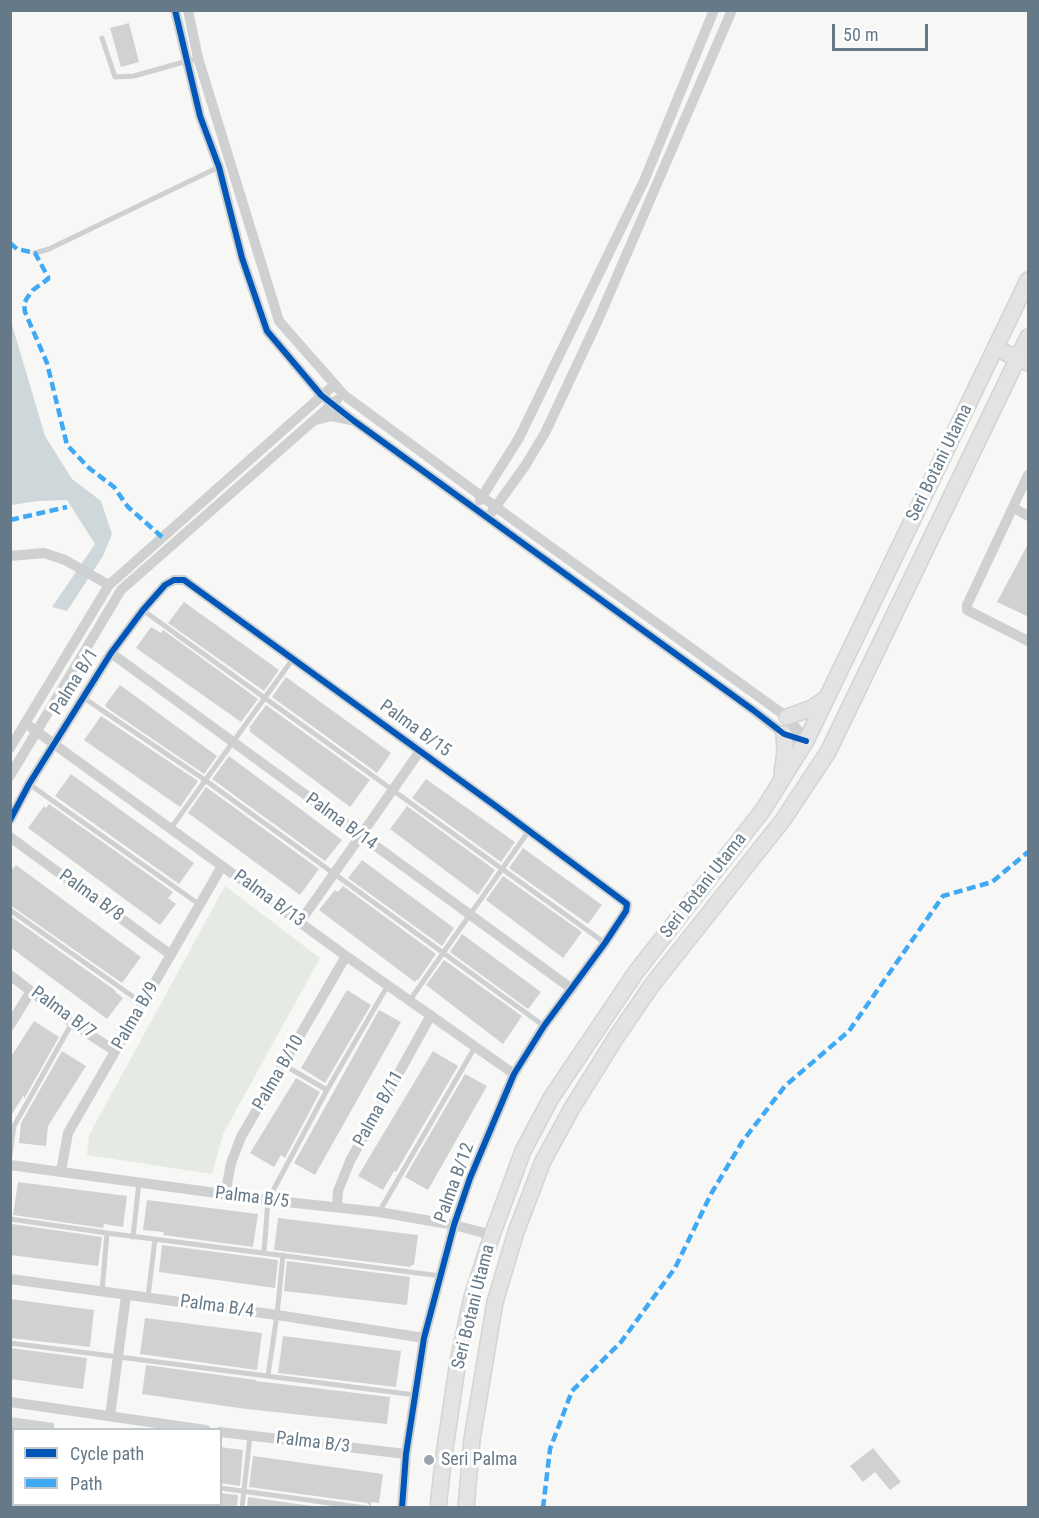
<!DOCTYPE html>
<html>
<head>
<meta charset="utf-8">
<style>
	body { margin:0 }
	#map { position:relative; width:1039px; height:1518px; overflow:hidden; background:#f7f7f6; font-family:"Roboto Condensed",sans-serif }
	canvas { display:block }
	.frame { position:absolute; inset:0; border:12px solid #657988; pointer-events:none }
	.legend { position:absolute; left:12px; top:1428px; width:210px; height:78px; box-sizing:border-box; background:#fff; border:2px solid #c1c9cf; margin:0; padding:8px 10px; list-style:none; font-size:18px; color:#657988 }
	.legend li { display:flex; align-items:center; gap:12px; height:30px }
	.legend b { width:30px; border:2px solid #c1c9cf }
	.scale { position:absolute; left:832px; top:24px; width:96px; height:27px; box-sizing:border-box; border:3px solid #657988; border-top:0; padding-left:8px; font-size:18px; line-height:21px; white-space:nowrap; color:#657988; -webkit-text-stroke:4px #fff; paint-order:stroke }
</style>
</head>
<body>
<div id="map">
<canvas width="1039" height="1518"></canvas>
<div class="frame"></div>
<ul class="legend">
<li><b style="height:8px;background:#0057b8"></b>Cycle path</li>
<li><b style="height:8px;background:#3fa9f5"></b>Path</li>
</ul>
<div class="scale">50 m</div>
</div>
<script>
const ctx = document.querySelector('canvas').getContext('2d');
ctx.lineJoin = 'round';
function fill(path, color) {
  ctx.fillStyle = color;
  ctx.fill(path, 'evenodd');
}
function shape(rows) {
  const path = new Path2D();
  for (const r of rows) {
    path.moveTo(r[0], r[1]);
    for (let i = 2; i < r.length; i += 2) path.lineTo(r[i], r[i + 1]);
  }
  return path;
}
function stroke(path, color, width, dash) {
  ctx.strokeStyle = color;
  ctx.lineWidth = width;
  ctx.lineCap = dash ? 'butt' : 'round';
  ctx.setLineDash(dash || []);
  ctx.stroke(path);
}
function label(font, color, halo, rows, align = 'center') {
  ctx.font = font + ' "Roboto Condensed",sans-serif';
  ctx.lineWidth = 6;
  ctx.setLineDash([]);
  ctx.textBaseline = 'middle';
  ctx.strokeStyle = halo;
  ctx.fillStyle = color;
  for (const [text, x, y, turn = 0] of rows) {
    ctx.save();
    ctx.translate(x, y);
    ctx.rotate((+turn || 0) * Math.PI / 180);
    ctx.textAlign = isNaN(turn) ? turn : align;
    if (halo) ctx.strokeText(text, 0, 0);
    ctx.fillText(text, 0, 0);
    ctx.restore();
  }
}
fill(shape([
	[225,886,320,958,223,1134,212,1174,87,1155,89,1135]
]), '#e6eae4');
fill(shape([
	[10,318,45,436,72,479,101,501,112,534,103,556,67,611,52,607,95,544,67,500,38,501,11,505]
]), '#ced7d9');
fill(shape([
	[129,23,139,62,121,67,110,28],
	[1029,542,1029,617,997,602],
	[184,602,279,670,264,691,168,623],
	[151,627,161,633,163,630,258,699,241,722,136,648],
	[286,677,391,753,377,773,272,697],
	[120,685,217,756,204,774,107,708,105,705],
	[266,705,370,780,350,807,249,731,251,729,249,728],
	[101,716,198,781,180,807,84,740],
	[229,756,342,840,325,861,212,779],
	[71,774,194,863,179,884,55,796],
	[426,779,515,842,501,862,412,798],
	[206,787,319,869,300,895,188,813],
	[49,804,173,892,168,898,176,904,160,925,28,828,44,806,46,808],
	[407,806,495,870,478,895,390,829],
	[523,848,602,905,588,924,509,868],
	[362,860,454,928,442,946,348,878],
	[16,865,141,957,122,983,10,905,10,872],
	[503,876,582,932,563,958,486,900],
	[343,886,436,954,418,980,417,979,415,982,319,910,335,890,338,892],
	[10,916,116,991,115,992,123,998,107,1019,10,947],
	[462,934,541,992,528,1009,450,952],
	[444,960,522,1016,503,1044,426,985],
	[347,990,371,1005,325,1083,301,1068],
	[379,1010,401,1022,315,1175,294,1163],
	[34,1021,59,1037,24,1099,24,1095,10,1117,10,1058],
	[62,1051,86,1066,48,1126,46,1146,19,1143,21,1123],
	[433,1051,458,1066,396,1172,394,1171,383,1190,358,1176],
	[465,1074,487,1086,428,1190,405,1177],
	[296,1078,320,1092,285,1158,281,1155,274,1167,250,1153],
	[18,1182,127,1196,123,1227,104,1224,103,1228,13,1215],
	[147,1200,258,1214,253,1247,163,1235,164,1232,143,1230],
	[278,1218,418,1235,414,1265,411,1265,411,1267,274,1250],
	[12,1224,102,1237,98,1266,10,1255,10,1225],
	[162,1245,278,1260,275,1288,159,1272],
	[287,1261,410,1277,407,1305,284,1291],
	[10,1299,94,1310,90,1347,10,1338],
	[145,1318,262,1333,257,1370,140,1354],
	[283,1336,401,1351,396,1387,278,1373],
	[10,1348,87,1358,83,1389,10,1379],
	[146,1365,256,1380,256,1381,390,1397,387,1424,246,1409,142,1394],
	[10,1417,54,1423,54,1430,10,1430],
	[220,1447,243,1450,240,1486,220,1483],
	[873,1448,901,1482,890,1490,875,1472,863,1482,850,1466],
	[253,1456,383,1474,379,1503,371,1502,371,1507,367,1503,249,1487],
	[220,1493,238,1495,237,1508,220,1508],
	[248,1497,326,1508,247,1508]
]), '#d0d2d2');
const secondary = shape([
	[995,348,1028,363],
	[787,717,812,708,825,699],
	[782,774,785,751,784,734],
	[438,1508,443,1462,458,1361,472,1297,492,1235,523,1151,551,1098,636,972,763,810,806,741,1028,280],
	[466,1508,472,1439,495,1302,516,1232,543,1161,572,1108,615,1039,652,985,783,820,828,752,1028,337]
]);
stroke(secondary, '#d3d5d5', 18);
stroke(shape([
	[102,38,115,77,134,76,198,58],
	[35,253,49,249,219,167],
	[144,611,605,943],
	[84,698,205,780,544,1026],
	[29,784,200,905],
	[171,828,292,660],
	[10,910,142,1003],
	[410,1000,528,832],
	[284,1065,327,1090],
	[10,1155,14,1126,72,1023],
	[379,1212,475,1047],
	[10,1219,107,1233,441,1276],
	[133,1237,139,1182],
	[264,1252,268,1200,327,1090,388,985],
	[102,1292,107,1233],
	[148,1297,155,1239],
	[10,1343,415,1395],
	[268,1375,277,1315,283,1255],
	[10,1461,14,1462],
	[220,1488,366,1508],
	[242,1508,250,1436]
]), '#cfd0d1', 5);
stroke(shape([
	[175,10,200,116,219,167,242,258,267,331,321,395,354,421,753,710,784,734,806,741],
	[188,10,198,58,279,321,344,395,515,521,787,717,806,740],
	[316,420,331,416,351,420],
	[1028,475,967,605,967,610,1028,641],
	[480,500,519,438,644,181,714,10],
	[1014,508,1028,516],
	[492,512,525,466,545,433,599,318,732,10],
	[10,556,44,553,65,560,109,585],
	[111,653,572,989],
	[25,723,346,956,514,1074],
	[10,748,109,585,335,384],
	[10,776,121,590,337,400],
	[10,820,29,784,111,653,143,610,165,585,174,580,184,580,497,807,627,904,626,911,605,943,544,1026,514,1074,470,1178,454,1225,424,1338,406,1454,402,1508],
	[10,837,171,955],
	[300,922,420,751],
	[10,975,72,1023,115,1051],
	[10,1025,31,991],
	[10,1165,268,1200,379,1212,454,1225,492,1235],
	[61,1171,68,1133,222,866],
	[225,1195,231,1163,241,1137,346,956],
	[337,1207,338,1191,350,1161,431,1015],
	[10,1279,277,1315,424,1338],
	[10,1402,206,1430],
	[110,1416,126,1296],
	[220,1432,406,1454]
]), '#cfd0d1', 10);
stroke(secondary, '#e2e3e2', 15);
stroke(shape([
	[10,243,17,249,35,253,48,277,48,279,33,290,27,298,24,304,25,312,47,363,67,445,89,468,114,487,128,507,162,537],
	[10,520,67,507],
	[543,1508,550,1449,572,1391,621,1342,675,1268,711,1194,742,1142,785,1086,849,1031,943,896,992,882,1028,852]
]), '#3fa9f5', 4.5, [9, 4.5]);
stroke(shape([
	[175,10,200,116,219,167,242,258,267,331,321,395,354,421,753,710,784,734,806,741],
	[10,820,29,784,111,653,143,610,165,585,174,580,184,580,497,807,627,904,626,911,605,943,544,1026,514,1074,470,1178,454,1225,424,1338,406,1454,402,1508]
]), '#0057b8', 6);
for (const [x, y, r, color] of [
	[429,1460,6,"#98a5ae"]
]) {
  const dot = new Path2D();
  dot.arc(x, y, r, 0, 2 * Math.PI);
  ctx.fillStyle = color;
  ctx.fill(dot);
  stroke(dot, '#fff', 2);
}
label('18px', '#657988', '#fff', [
	["Seri Botani Utama",940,463,-64],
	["Palma B/1",75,682,-58],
	["Palma B/15",415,729,36],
	["Palma B/14",341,822,36],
	["Seri Botani Utama",704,886,-52],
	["Palma B/8",91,896,36],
	["Palma B/13",269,899,36],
	["Palma B/7",63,1013,36],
	["Palma B/9",136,1016,-60],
	["Palma B/10",279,1073,-60],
	["Palma B/11",379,1109,-61],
	["Palma B/12",455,1183,-70],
	["Palma B/5",252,1198,7],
	["Palma B/4",217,1307,8],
	["Seri Botani Utama",474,1307,-76],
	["Palma B/3",313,1443,7]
]);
label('18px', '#657988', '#fff', [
	["Seri Palma",441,1460]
], 'left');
</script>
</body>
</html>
